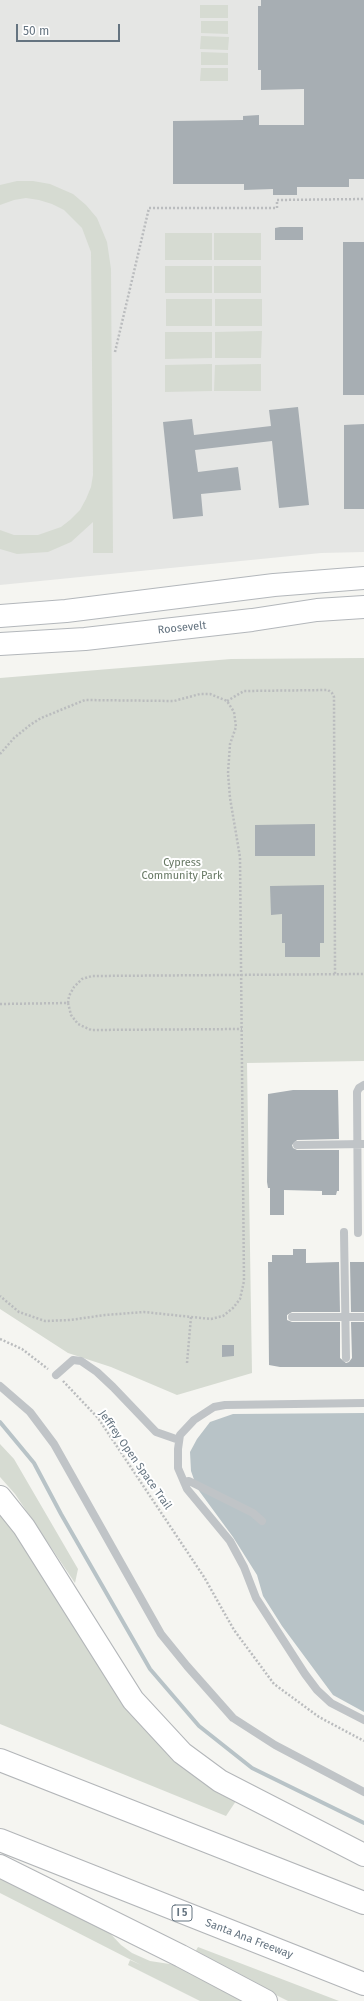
<!DOCTYPE html>
<html>
<head>
<meta charset="utf-8">
<style>
	body { margin:0 }
	#map { position:relative; width:364px; height:2001px; overflow:hidden; background:#f5f5f1; font-family:"Fira Sans",sans-serif }
	canvas { display:block }
	.scale { position:absolute; left:16px; top:24px; width:104px; height:18px; box-sizing:border-box; border:2px solid #657480; border-top:0; padding-left:5px; font-size:12px; line-height:14px; white-space:nowrap; color:#657480; -webkit-text-stroke:3px #fff; paint-order:stroke }
</style>
</head>
<body>
<div id="map">
<canvas width="364" height="2001"></canvas>
<div class="scale">50 m</div>
</div>
<script>
const ctx = document.querySelector('canvas').getContext('2d');
ctx.lineJoin = 'round';
function fill(path, color) {
  ctx.fillStyle = color;
  ctx.fill(path, 'evenodd');
}
function shape(rows) {
  const path = new Path2D();
  for (const r of rows) {
    path.moveTo(r[0], r[1]);
    for (let i = 2; i < r.length; i += 2) path.lineTo(r[i], r[i + 1]);
  }
  return path;
}
function stroke(path, color, width, dash) {
  ctx.strokeStyle = color;
  ctx.lineWidth = width;
  ctx.lineCap = dash ? 'butt' : 'round';
  ctx.setLineDash(dash || []);
  ctx.stroke(path);
}
function label(font, color, halo, rows, align = 'center') {
  ctx.font = font + ' "Fira Sans",sans-serif';
  ctx.lineWidth = 4;
  ctx.setLineDash([]);
  ctx.textBaseline = 'middle';
  ctx.strokeStyle = halo;
  ctx.fillStyle = color;
  for (const [text, x, y, turn = 0] of rows) {
    ctx.save();
    ctx.translate(x, y);
    ctx.rotate((+turn || 0) * Math.PI / 180);
    ctx.textAlign = isNaN(turn) ? turn : align;
    if (halo) ctx.strokeText(text, 0, 0);
    ctx.fillText(text, 0, 0);
    ctx.restore();
  }
}
fill(shape([
	[0,0,364,0,364,552,321,553,0,585]
]), '#e5e6e4');
fill(shape([
	[200,5,228,5,228,18,200,18],
	[201,21,228,21,228,34,201,33],
	[201,36,229,37,228,50,200,49],
	[201,52,228,53,228,65,201,65],
	[201,68,228,68,228,81,200,81],
	[17,181,33,181,50,184,73,194,86,205,97,218,107,242,111,269,113,553,93,553,93,522,71,542,48,552,17,554,0,549,0,530,14,535,38,535,61,527,70,520,80,510,86,499,91,487,93,475,91,252,82,228,64,210,52,204,39,200,26,198,14,200,0,205,0,185],
	[165,233,212,233,212,260,165,260],
	[214,233,261,233,261,260,214,260],
	[165,266,212,266,212,293,165,293],
	[214,266,261,266,261,293,214,293],
	[166,299,212,299,212,326,166,326],
	[215,299,262,299,262,326,215,326],
	[262,331,261,358,215,358,215,332],
	[165,332,212,332,212,358,165,359],
	[212,364,212,391,165,392,165,365],
	[261,364,261,391,214,391,215,365],
	[364,658,364,1061,247,1063,252,1373,177,1395,111,1367,68,1353,0,1309,0,678,231,659],
	[0,1444,14,1459,78,1569,75,1583,15,1494,0,1477],
	[0,1512,7,1520,134,1717,165,1750,236,1801,226,1816,0,1724],
	[0,1877,106,1929,121,1945,132,1953,150,1961,176,1965,244,2001,200,2001,128,1965,130,1960,141,1965,0,1893],
	[198,1947,339,2001,288,2001,194,1954]
]), '#d6dbd2');
fill(shape([
	[364,1413,364,1712,333,1695,282,1626,263,1596,257,1575,233,1537,197,1488,191,1471,190,1452,197,1439,210,1422,233,1414]
]), '#b8c3c7');
stroke(shape([
	[0,1422,34,1463,61,1514,150,1669,199,1726,252,1768,364,1823]
]), '#b8c3c7', 4);
fill(shape([
	[261,0,364,0,364,179,349,179,349,187,297,187,297,195,273,195,273,189,244,190,244,184,173,184,173,121,243,120,243,116,259,115,259,125,304,125,304,89,261,90,261,70,258,70,258,6,261,6],
	[280,227,303,227,303,240,275,240,275,228],
	[343,242,364,242,364,395,343,395],
	[298,407,309,505,279,508,272,441,195,450,198,472,238,467,241,490,201,494,203,516,173,519,163,422,192,419,194,435,271,426,269,410],
	[364,424,364,509,344,509,344,425],
	[315,824,315,856,255,856,255,825],
	[324,885,324,943,320,943,320,957,285,957,285,943,282,943,282,914,271,915,270,886],
	[293,1090,338,1090,339,1139,297,1140,292,1145,293,1148,297,1150,339,1150,339,1191,337,1191,336,1195,322,1195,322,1191,284,1190,284,1215,270,1215,270,1188,268,1188,267,1182,268,1094],
	[293,1249,306,1249,306,1263,339,1262,340,1312,292,1312,287,1315,287,1320,292,1322,340,1322,340,1358,346,1363,349,1362,352,1358,351,1322,364,1322,364,1367,280,1367,269,1365,268,1262,272,1262,272,1255,293,1255],
	[350,1262,364,1262,364,1312,351,1312],
	[222,1345,234,1345,234,1356,222,1357]
]), '#a7aeb3');
const secondary = shape([
	[0,616,66,611,274,585,364,578],
	[0,644,85,639,252,620,317,610,364,607]
]);
const highway = shape([
	[0,1497,24,1527,133,1700,182,1753,220,1781,364,1855],
	[0,1760,364,1903],
	[0,1840,364,1984],
	[0,1866,181,1956,266,2001]
]);
stroke(secondary, '#b3b7bb', 24);
stroke(highway, '#b3b6b9', 24);
stroke(shape([
	[115,352,149,208,277,208,277,200,364,199],
	[227,701,244,691,328,690,332,693,334,697,335,974],
	[0,754,14,738,30,725,41,718,85,700,174,701,200,694,210,694,227,701,234,712,236,727,230,744,228,773,230,798,240,857,244,1281,240,1299,233,1308,223,1316,211,1319,144,1312,105,1315,70,1320,45,1321,19,1312,0,1296],
	[68,1003,71,1015,78,1024,91,1030,242,1029],
	[0,1004,68,1003,69,996,74,987,82,979,92,976,364,974],
	[0,1339,22,1349,48,1369],
	[187,1363,191,1317],
	[63,1381,98,1418,204,1577,234,1630,274,1684,319,1717,364,1741]
]), '#babcbe', 2.5, [2, 2]);
stroke(shape([
	[297,1145,364,1144],
	[344,1232,346,1358],
	[358,1233,357,1092,359,1088,364,1085],
	[292,1317,364,1317],
	[56,1375,73,1360,81,1361,97,1372,113,1387,156,1432,179,1440],
	[0,1386,30,1412,54,1444,161,1634,187,1666,233,1718,275,1745,364,1792],
	[364,1403,225,1405,214,1407,194,1420,180,1435,178,1449,178,1468,187,1489,230,1541,244,1567,256,1598,305,1674,317,1690,331,1703,364,1720],
	[184,1482,189,1481,253,1513,262,1521]
]), '#c0c4c7', 8);
stroke(secondary, '#fff', 22);
stroke(highway, '#fff', 22);
for (const [x, y, w] of [
	[182,1913,20]
]) {
  const box = new Path2D();
  box.roundRect(x - w / 2, y - 8, w, 16, 3);
  ctx.fillStyle = '#fff';
  ctx.fill(box);
  stroke(box, '#657480', 1);
}
label('bold 10px', '#657480', null, [
	["I 5",182,1913]
]);
label('11px', '#657480', '#fff', [
	["Roosevelt",182,628,-6],
	["Jeffrey Open Space Trail",135,1460,55],
	["Santa Ana Freeway",249,1939,21]
]);
label('11px', '#677864', '#fff', [
	["Cypress",182,863],
	["Community Park",182,876]
]);
</script>
</body>
</html>
